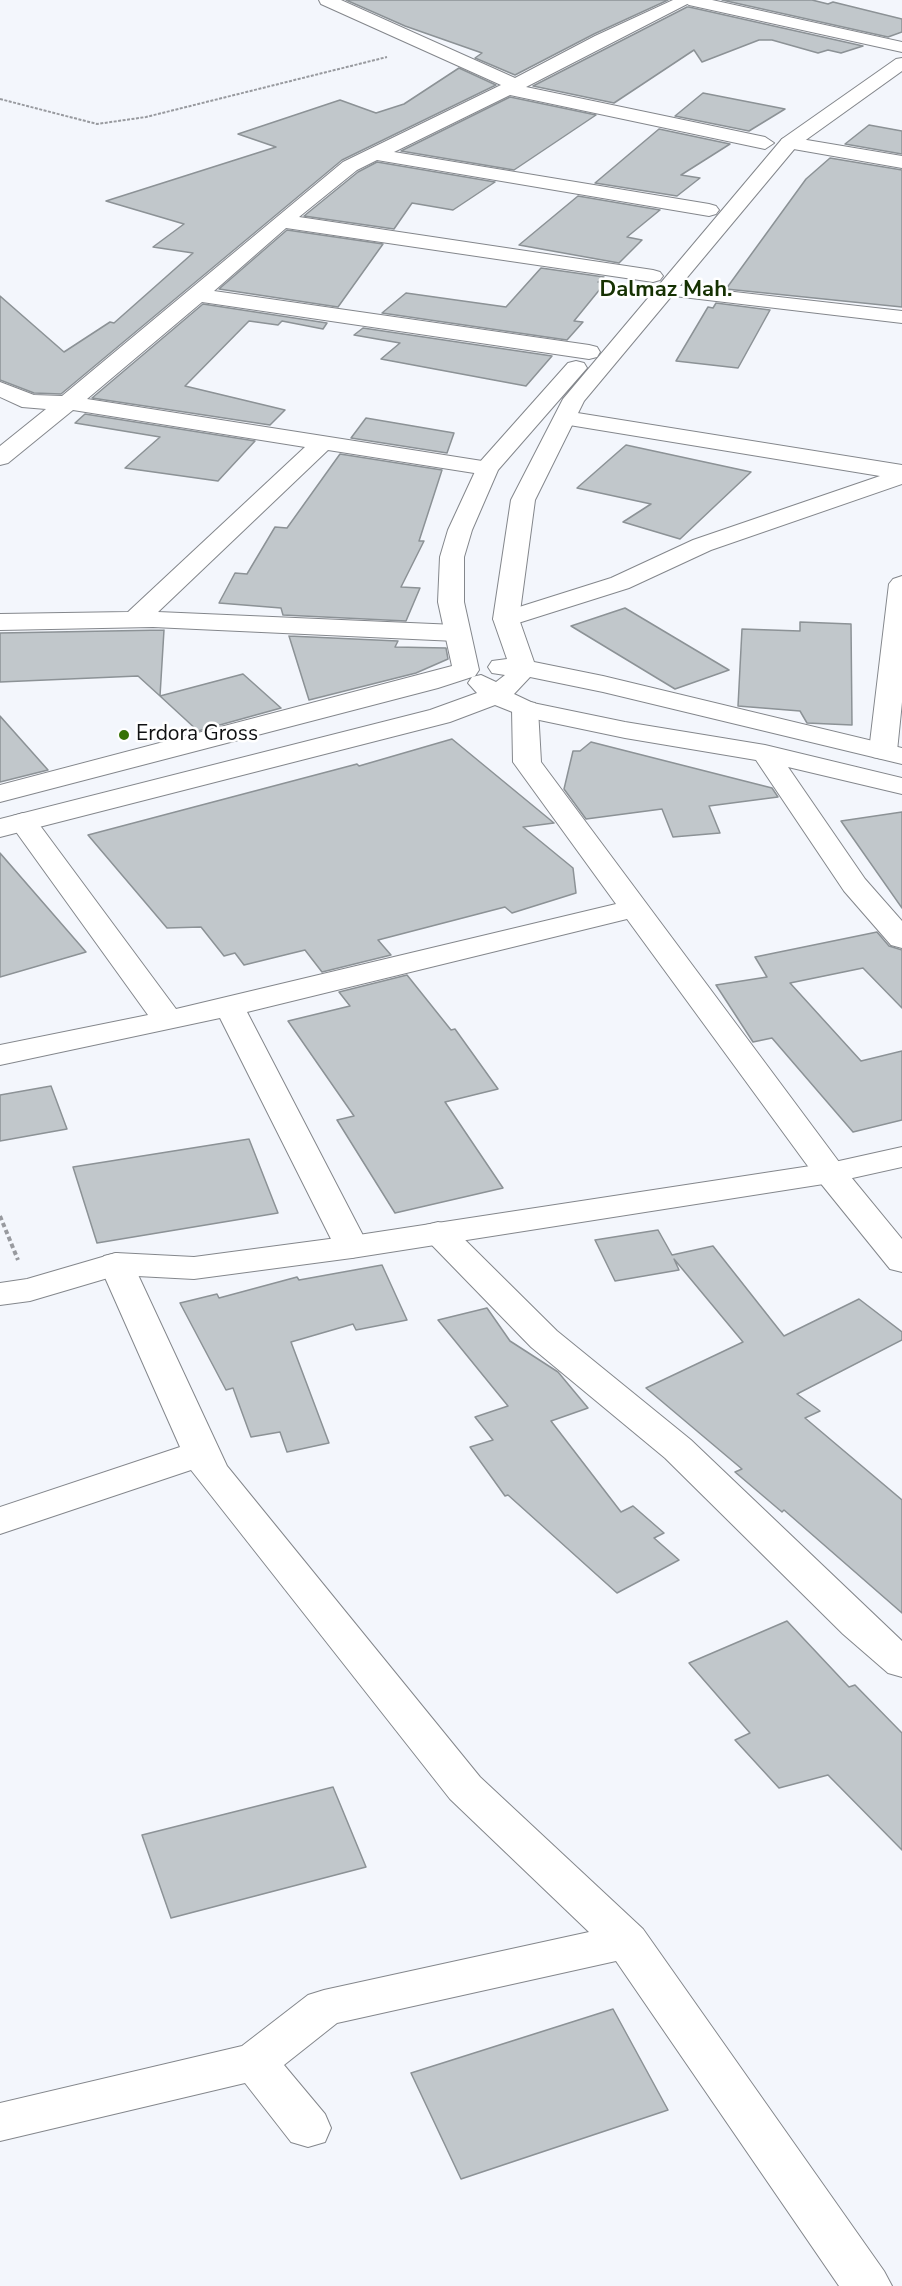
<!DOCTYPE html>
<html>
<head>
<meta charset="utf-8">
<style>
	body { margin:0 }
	canvas { display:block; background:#f3f6fc }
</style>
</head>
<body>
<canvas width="902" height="2286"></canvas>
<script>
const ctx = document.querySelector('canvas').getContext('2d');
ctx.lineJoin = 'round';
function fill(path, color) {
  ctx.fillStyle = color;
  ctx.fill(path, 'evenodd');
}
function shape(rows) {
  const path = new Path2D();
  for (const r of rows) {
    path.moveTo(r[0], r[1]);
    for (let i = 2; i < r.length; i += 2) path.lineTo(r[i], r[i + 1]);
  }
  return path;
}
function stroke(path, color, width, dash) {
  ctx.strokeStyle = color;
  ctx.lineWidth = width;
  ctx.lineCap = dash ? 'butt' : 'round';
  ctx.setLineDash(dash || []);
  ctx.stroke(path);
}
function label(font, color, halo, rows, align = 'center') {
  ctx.font = font + ' "Nunito Sans",sans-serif';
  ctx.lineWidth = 5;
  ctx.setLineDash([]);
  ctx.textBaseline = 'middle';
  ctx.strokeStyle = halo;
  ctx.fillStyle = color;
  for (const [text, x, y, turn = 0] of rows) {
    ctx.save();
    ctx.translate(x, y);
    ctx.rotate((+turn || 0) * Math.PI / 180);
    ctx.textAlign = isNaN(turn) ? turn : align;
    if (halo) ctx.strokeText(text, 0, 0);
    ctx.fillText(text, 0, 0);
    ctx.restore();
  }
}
const building = shape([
	[346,0,668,0,594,34,515,75,475,58,482,53,405,26,346,0],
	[722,0,812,0,828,4,833,2,902,19,902,32,888,37,722,0],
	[687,7,689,7,863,46,841,53,828,50,818,53,772,40,759,40,702,62,694,50,614,103,533,86,687,7],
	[459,68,496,85,342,160,61,394,34,393,0,380,0,296,64,352,110,322,114,323,193,253,153,247,184,224,106,201,276,147,238,134,340,100,376,113,404,104,459,68],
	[703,93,785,109,749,131,675,116,703,93],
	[510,97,596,115,514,170,401,151,510,97],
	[869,125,902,131,902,154,845,144,869,125],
	[659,129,730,144,681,175,700,178,677,196,595,183,659,129],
	[830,158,902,170,902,307,726,289,806,179,830,158],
	[377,162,495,182,453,210,412,203,394,229,304,216,358,172,377,162],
	[578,196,660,210,627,237,642,240,619,263,519,245,578,196],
	[287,230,383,244,338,307,219,289,287,230],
	[541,268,604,277,598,282,605,283,574,321,583,322,567,340,382,313,406,293,506,307,541,268],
	[716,303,770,310,738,368,676,361,708,307,713,308,716,303],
	[203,304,327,323,323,329,282,321,278,325,249,321,185,386,285,410,270,425,92,398,203,304],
	[363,328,552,356,526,386,381,359,400,343,354,335,363,328],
	[85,414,255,441,218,481,125,468,160,437,75,423,85,414],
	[366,418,454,433,447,453,351,438,366,418],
	[626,445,751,472,680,539,623,522,651,504,577,488,626,445],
	[340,454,442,470,419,541,424,541,401,587,420,588,406,621,283,615,281,608,219,603,235,573,247,574,275,527,287,528,340,454],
	[625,608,729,670,675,689,571,626,625,608],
	[800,622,851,624,852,725,807,723,800,711,738,706,742,629,800,631,800,622],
	[164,630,160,696,138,676,0,682,0,633,164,630],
	[289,636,398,641,395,647,446,648,448,659,416,673,309,700,289,636],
	[243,674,281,708,198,731,160,696,243,674],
	[0,716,48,770,0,782,0,716],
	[452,739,554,823,523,827,573,868,576,893,512,913,505,907,378,940,391,955,322,972,305,950,244,965,235,953,224,956,201,927,167,928,88,835,357,764,359,766,452,739],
	[591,742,772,788,778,797,709,806,720,833,673,837,662,809,586,819,564,789,573,751,580,751,591,742],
	[902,812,902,908,841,821,902,812],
	[0,853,86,952,0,977,0,853],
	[877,932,889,946,902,950,902,1008,863,968,790,983,861,1061,902,1051,902,1120,853,1132,772,1038,753,1042,716,985,767,977,755,957,877,932],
	[407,975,451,1030,455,1029,498,1089,445,1102,503,1188,395,1213,337,1120,354,1116,288,1021,350,1006,339,992,407,975],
	[51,1086,67,1129,0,1141,0,1095,51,1086],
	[249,1139,278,1213,97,1243,73,1167,249,1139],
	[658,1230,672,1255,713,1246,784,1336,859,1299,902,1332,902,1340,797,1394,820,1411,805,1418,902,1500,902,1613,784,1510,782,1512,735,1472,742,1469,646,1388,743,1342,674,1259,679,1270,615,1281,595,1240,658,1230],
	[382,1265,407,1320,356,1330,353,1324,291,1342,329,1443,287,1452,280,1432,251,1437,233,1388,226,1390,180,1303,217,1294,219,1298,297,1277,299,1280,382,1265],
	[487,1308,510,1341,558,1372,588,1408,551,1421,621,1512,633,1506,664,1533,654,1538,679,1560,617,1593,508,1495,505,1496,470,1447,493,1440,475,1417,508,1406,438,1320,487,1308],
	[787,1621,849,1687,855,1685,902,1733,902,1850,828,1775,779,1788,735,1740,750,1733,689,1663,787,1621],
	[333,1787,366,1867,171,1918,142,1835,333,1787],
	[613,2009,668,2110,461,2179,411,2073,613,2009]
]);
fill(building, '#c1c7cb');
stroke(building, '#8c9296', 1.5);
const street = shape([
	[319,0,341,0,515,78,595,36,673,0,695,0,526,87,765,137,774,143,765,149,510,95,394,152,709,204,716,206,719,210,716,214,709,216,377,160,357,170,299,217,653,270,660,272,663,276,660,280,653,282,286,228,214,291,589,345,597,347,600,352,597,357,589,359,202,302,87,399,495,463,499,468,495,473,487,475,328,450,158,612,456,625,465,628,469,633,465,638,456,641,153,627,0,630,0,614,128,612,305,447,73,410,8,463,0,465,0,446,46,409,22,407,0,397,0,382,34,395,62,396,343,162,501,85,321,4,319,0],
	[789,137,902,156,902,168,782,147,780,143,782,139,789,137],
	[664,284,902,311,902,323,657,294,653,290,657,286,664,284],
	[565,411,902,465,902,484,711,550,629,588,515,624,506,627,497,624,493,619,497,614,611,578,693,540,880,476,557,423,554,418,557,413,565,411],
	[902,576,902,702,897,751,893,757,883,759,873,757,869,751,889,584,893,579,902,576],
	[525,701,535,703,538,709,541,762,842,1166,902,1239,902,1272,890,1269,818,1180,627,919,247,1012,369,1247,364,1254,352,1258,340,1254,335,1247,220,1018,0,1065,0,1045,148,1015,9,822,13,816,23,813,33,816,176,1009,616,904,513,762,512,709,515,703,525,701],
	[438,1222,450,1225,557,1331,691,1440,902,1641,902,1677,888,1673,843,1634,665,1458,531,1347,426,1239,421,1232,426,1225,438,1222],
	[116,1253,128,1256,133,1264,227,1466,480,1777,643,1929,884,2271,892,2286,839,2286,616,1961,337,2023,284,2065,325,2114,331,2128,325,2142,308,2147,291,2142,245,2083,0,2141,0,2103,242,2046,308,1995,324,1990,589,1932,450,1799,191,1470,0,1534,0,1507,180,1447,99,1264,104,1256,116,1253]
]);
const secondary = shape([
	[681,0,712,0,902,42,902,52,689,5,681,0],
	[902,58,902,71,796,147,584,401,535,500,519,619,534,662,603,676,902,748,902,764,603,692,530,677,514,694,533,703,625,722,765,745,902,778,902,794,788,767,865,879,902,921,902,948,891,945,844,891,756,760,625,738,525,717,495,705,450,722,0,837,0,819,430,710,477,693,468,683,472,677,481,675,496,682,505,675,492,673,488,667,492,661,507,659,493,619,511,500,563,399,782,139,896,59,902,58],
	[576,361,584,363,587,368,498,470,472,530,464,557,464,602,479,670,475,676,438,688,0,802,0,785,452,666,438,602,440,557,448,530,479,463,568,363,576,361],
	[902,1147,902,1167,830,1183,352,1258,194,1279,118,1275,30,1301,0,1305,0,1283,27,1279,116,1253,194,1257,352,1236,830,1163,902,1147]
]);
stroke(street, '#84878c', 2);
stroke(secondary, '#84878c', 2);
stroke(shape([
	[0,99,97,124,146,117,387,57]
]), '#989a9f', 2, [3, 1.5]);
stroke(shape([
	[0,1216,18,1260]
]), '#989a9f', 4, [4.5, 3]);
fill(street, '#fff');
fill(secondary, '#fff');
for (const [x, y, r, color] of [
	[124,735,6,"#367204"]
]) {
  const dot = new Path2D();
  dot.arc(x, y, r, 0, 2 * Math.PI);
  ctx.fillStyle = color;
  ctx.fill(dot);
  stroke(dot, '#fff', 2);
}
label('21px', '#101113', '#fff', [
	["Erdora Gross",136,735]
], 'left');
label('bold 22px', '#153102', '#fff', [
	["Dalmaz Mah.",666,291]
]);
</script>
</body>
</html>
